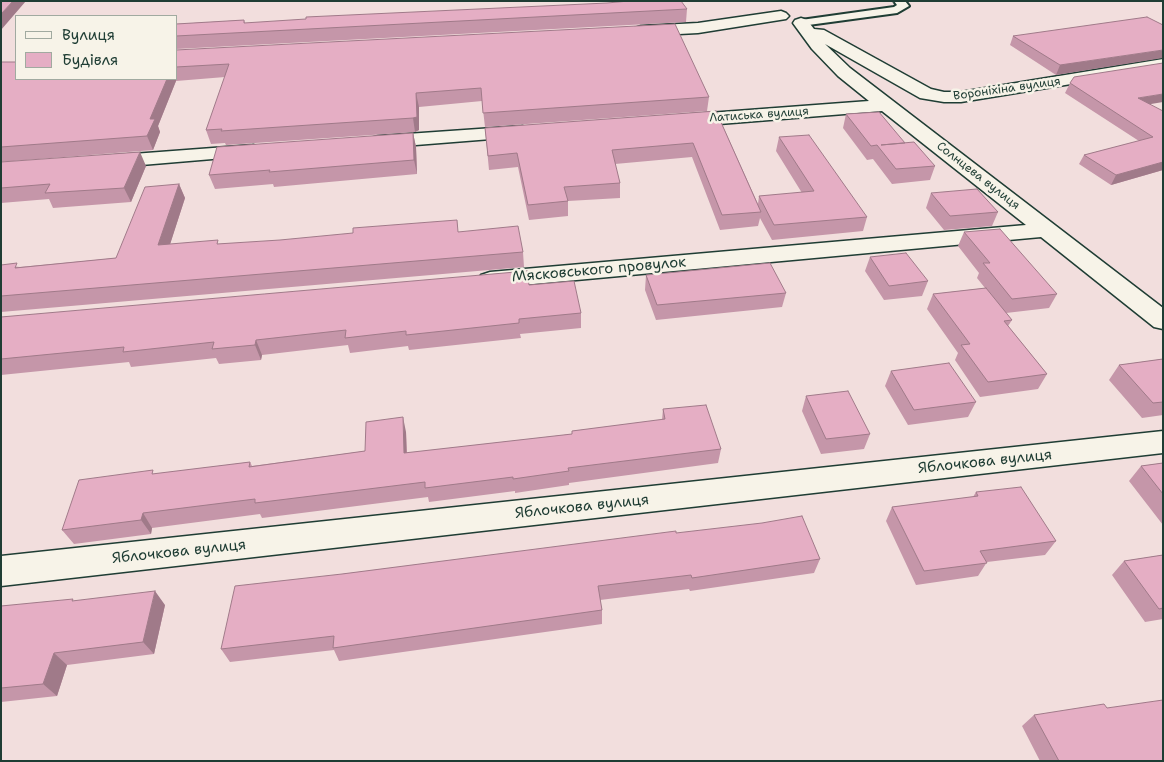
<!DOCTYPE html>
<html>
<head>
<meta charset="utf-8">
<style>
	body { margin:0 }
	#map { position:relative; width:1164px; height:762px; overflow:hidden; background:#f2dedd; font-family:"Shantell Sans",sans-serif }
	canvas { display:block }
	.frame { position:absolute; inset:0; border:2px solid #1f3d34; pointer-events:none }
	.legend { position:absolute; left:15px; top:15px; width:162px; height:65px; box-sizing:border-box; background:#f7f3e8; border:1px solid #a1aaa0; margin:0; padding:6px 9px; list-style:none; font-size:15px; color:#1f3d34 }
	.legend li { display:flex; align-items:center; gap:10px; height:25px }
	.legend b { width:25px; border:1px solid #a1aaa0 }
</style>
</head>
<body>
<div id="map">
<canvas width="1164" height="762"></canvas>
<div class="frame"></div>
<ul class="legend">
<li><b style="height:6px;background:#f7f3e8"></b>Вулиця</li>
<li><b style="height:14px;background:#e5aec4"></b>Будівля</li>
</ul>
</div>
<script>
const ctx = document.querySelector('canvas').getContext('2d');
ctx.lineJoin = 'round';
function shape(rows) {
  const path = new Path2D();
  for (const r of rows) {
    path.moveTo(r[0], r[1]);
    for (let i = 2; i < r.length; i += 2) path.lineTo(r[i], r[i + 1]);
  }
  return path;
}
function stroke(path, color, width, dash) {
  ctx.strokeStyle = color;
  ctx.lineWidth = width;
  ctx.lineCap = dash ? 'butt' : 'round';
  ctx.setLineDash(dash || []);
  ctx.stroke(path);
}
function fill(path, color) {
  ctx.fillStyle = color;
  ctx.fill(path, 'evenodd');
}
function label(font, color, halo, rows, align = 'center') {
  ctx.font = font + ' "Shantell Sans",sans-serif';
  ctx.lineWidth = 5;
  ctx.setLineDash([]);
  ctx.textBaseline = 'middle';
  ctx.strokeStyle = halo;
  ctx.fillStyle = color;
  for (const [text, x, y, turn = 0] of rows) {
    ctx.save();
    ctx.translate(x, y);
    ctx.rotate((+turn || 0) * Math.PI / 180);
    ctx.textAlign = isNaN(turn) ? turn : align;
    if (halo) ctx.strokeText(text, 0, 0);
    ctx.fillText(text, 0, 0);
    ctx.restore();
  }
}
const lane = shape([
	[894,1,905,1,909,6,897,13,801,26,795,23,801,20,894,7,897,5,894,1]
]);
const street = shape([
	[781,11,786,13,789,16,786,19,698,33,641,36,635,34,633,31,635,28,641,26,698,23,781,11],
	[801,18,807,20,814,29,824,30,931,89,944,92,961,92,1163,59,1163,69,961,102,944,102,920,98,825,44,850,68,1163,308,1163,329,1154,327,1041,237,490,288,481,285,478,280,481,275,490,272,1026,225,882,111,682,127,675,125,673,121,675,117,682,115,869,101,838,76,812,49,793,23,795,20,801,18],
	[522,126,529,128,532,132,529,136,378,148,371,146,368,142,371,138,378,136,522,126],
	[253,145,260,147,263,151,260,155,106,168,99,166,96,162,99,158,106,156,253,145],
	[1163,431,1163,453,1,586,1,556,1163,431]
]);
stroke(lane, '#1f3d34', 4);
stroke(street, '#1f3d34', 3);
fill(lane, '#f7f3e8');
fill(street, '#f7f3e8');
fill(shape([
	[687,9,686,22,176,49,176,24,244,20,245,23],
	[1163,25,1056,75,1010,45,1013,36],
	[176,50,709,97,707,111,485,127,482,101,419,107,419,130,415,132,226,145,225,143,211,144,206,130,225,77,176,81,158,126,160,132,153,150,1,162,1,62,16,79,176,79],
	[1070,83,1150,104,1163,170,1111,185,1079,164,1084,155,1139,141,1065,93],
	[716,111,758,204,759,196,802,193,776,151,779,137,867,217,863,231,772,240,760,218,758,226,720,230,692,157,615,164,620,183,620,198,568,201,568,216,529,220,518,167,489,170,485,128],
	[846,114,935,166,930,180,892,184,873,159,867,160,843,128],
	[413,133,416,147,417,174,274,187,273,184,215,189,209,175],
	[1,162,146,166,131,202,53,208,49,199,1,203],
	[179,184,185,198,170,244,220,244,459,232,523,252,524,267,1,312,1,265,20,267,116,258],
	[931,193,998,212,992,226,944,230,926,208],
	[964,232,1057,294,1049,308,1006,313,1012,320,1008,326,1047,374,1038,389,980,397,955,360,958,353,927,309,933,294,985,288,977,278,979,273,958,246],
	[870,257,928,281,922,296,884,300,865,271],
	[646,275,786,293,782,307,656,320,645,290],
	[529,285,581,313,581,328,520,334,521,338,409,350,408,346,350,353,348,345,262,355,261,360,219,364,216,358,131,367,129,362,1,375,1,317],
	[1163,359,1163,415,1142,418,1109,380,1119,365],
	[891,371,976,402,968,417,908,425,885,386],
	[806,396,870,434,864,449,821,454,802,411],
	[663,409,721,449,718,463,569,483,569,485,515,493,515,491,429,502,428,497,262,518,260,514,152,528,151,534,74,544,62,530,155,474,250,462,252,466,365,451,406,432,407,453,572,434,572,431,662,420],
	[1163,463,1163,525,1129,481,1141,466],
	[976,492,1056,541,1045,555,987,562,978,576,916,585,886,521,892,507,973,497],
	[676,533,820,559,814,573,690,591,689,589,600,600,602,610,602,624,339,661,334,650,230,662,221,649,342,574],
	[1163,555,1163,619,1145,622,1112,575,1124,561],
	[75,601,165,605,154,654,67,665,57,696,1,702,1,606],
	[1107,708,1163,761,1040,761,1022,726,1034,715]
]), '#c596a9');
fill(shape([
	[13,1,26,1,1,30,1,14],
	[1163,50,1163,58,1056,75,1060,65],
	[167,79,176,79,176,81,158,126,160,132,153,150,147,136,150,119],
	[416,93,419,107,419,130,415,132,413,118],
	[1163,94,1163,102,1133,107,1138,98],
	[413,133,416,147,417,174,414,160],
	[140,152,146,166,131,202,124,188],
	[1163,162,1163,170,1111,185,1116,175],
	[179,184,185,198,165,260,158,245],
	[256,340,262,355,261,360,255,345],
	[403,417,406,432,407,468,404,453],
	[143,513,152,528,151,534,141,520],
	[155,591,165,605,154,654,143,642],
	[54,653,67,665,57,696,43,684]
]), '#a07a89');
const building = shape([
	[1,1,13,1,1,14,1,1],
	[629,1,681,1,687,9,176,36,176,24,244,20,244,23,306,19,306,17,607,3,629,1],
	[1147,17,1163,25,1163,50,1060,65,1013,36,1147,17],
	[675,24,709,97,483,113,481,88,416,93,417,117,413,118,221,131,222,129,206,130,229,64,176,67,176,50,675,24],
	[1,62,16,62,16,79,167,79,150,119,155,119,147,136,1,147,1,62],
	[1163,63,1163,94,1138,98,1163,111,1163,162,1116,175,1084,155,1153,137,1070,83,1074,77,1163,63],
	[716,111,761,212,722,215,693,143,612,150,620,183,564,187,568,201,528,205,517,153,488,156,485,128,716,111],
	[879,112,905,143,881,145,914,142,935,166,896,169,877,145,871,146,846,114,879,112],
	[413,133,414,160,269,172,270,170,209,175,217,147,413,133],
	[809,135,867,217,774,225,759,196,814,191,779,137,809,135],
	[140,152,124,188,45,193,50,184,1,188,1,162,140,152],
	[179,184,158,245,218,240,217,244,280,240,353,233,353,228,457,220,458,232,518,226,523,252,1,296,1,265,17,263,15,268,116,258,145,187,179,184],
	[977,189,998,212,950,216,931,193,977,189],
	[1000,229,1057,294,1012,299,983,263,990,263,964,232,1000,229],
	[906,253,928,281,889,286,870,257,906,253],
	[770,263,786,293,657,305,646,275,770,263],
	[527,271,529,285,574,281,581,313,519,319,519,323,406,335,406,331,345,338,346,330,256,340,255,345,212,349,214,342,123,352,124,347,1,359,1,317,527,271],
	[986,288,1012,320,1004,321,1047,374,988,382,961,345,970,344,933,294,986,288],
	[1163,359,1163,402,1153,403,1119,365,1163,359],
	[949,363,976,402,914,410,891,371,949,363],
	[848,391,870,434,826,439,806,396,848,391],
	[706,405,721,449,568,468,569,471,513,479,513,477,425,488,425,482,255,503,255,499,143,513,141,520,62,530,79,480,153,470,152,474,250,462,249,467,365,451,366,422,403,417,404,453,572,434,572,431,665,419,663,409,706,405],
	[1163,463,1163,494,1141,466,1163,463],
	[1021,487,1056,541,980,551,987,563,924,571,892,507,978,496,976,492,1021,487],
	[802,516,820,559,692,578,691,575,598,586,602,610,333,648,334,636,221,649,235,586,342,574,676,531,676,533,762,523,802,516],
	[1163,555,1163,608,1159,609,1124,561,1163,555],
	[155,591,143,642,54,653,43,684,1,688,1,606,73,599,72,601,155,591],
	[1163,700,1163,761,1059,761,1034,715,1104,704,1107,708,1163,700]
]);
fill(building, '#e5aec4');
stroke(building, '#a07a89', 1);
label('12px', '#1f3d34', '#f7f3e8', [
	["Вороніхіна вулиця",1007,89,-8],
	["Латиська вулиця",759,115,-4],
	["Солнцева вулиця",978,176,38]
]);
label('15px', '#1f3d34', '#f7f3e8', [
	["Мясковського провулок",599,270,-5],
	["Яблочкова вулиця",985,462,-6],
	["Яблочкова вулиця",582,507,-6],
	["Яблочкова вулиця",179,552,-6]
]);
</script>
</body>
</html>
